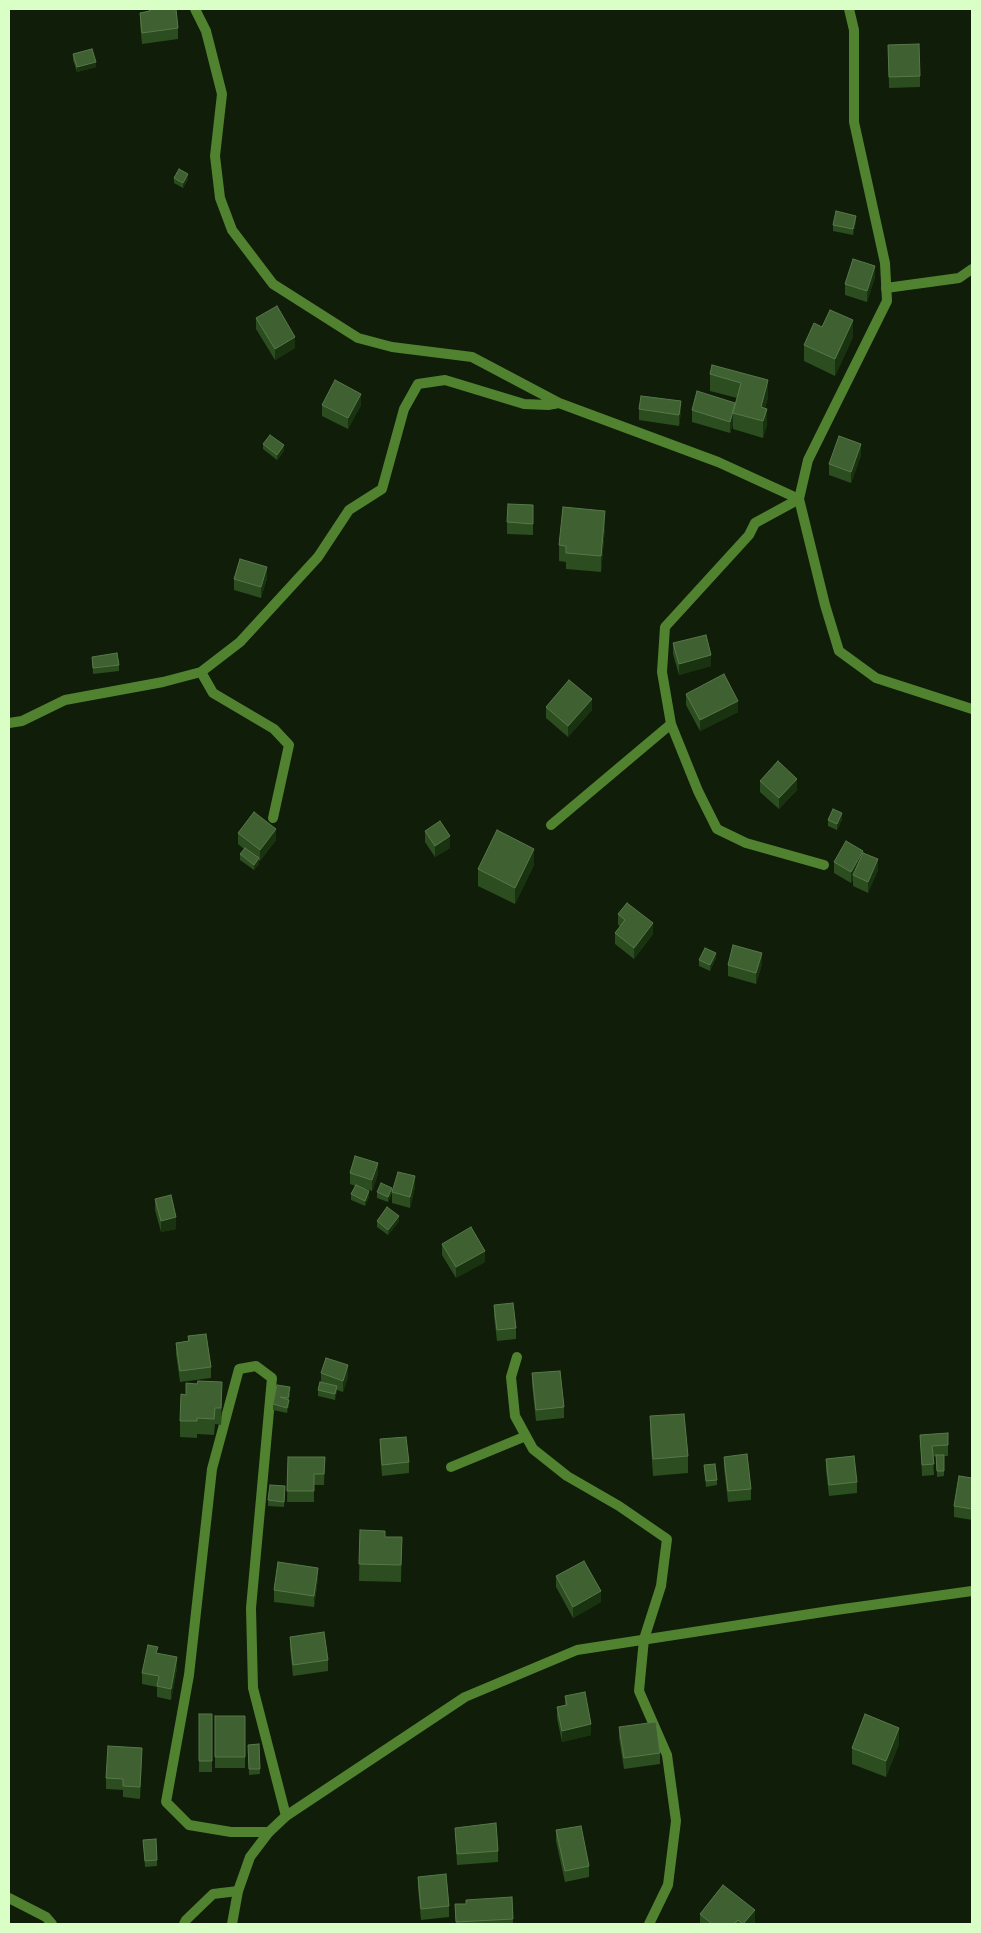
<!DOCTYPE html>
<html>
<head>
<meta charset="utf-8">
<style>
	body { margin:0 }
	#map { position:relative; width:981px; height:1933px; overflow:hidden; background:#0f1d09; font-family:Raleway,sans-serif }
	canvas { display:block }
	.frame { position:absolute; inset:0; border:10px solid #d9ffc6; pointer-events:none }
</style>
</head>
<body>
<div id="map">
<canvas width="981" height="1933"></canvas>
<div class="frame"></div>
</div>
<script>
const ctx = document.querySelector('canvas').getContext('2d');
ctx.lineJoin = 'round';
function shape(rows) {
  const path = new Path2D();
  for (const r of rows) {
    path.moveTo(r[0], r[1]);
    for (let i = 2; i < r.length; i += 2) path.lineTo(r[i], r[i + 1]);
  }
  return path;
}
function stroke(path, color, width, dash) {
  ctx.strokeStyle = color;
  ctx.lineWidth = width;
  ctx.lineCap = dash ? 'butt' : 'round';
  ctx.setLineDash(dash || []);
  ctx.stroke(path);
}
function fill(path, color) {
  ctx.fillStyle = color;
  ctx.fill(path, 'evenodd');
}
stroke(shape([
	[195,9,206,31,222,94,215,156,220,198,232,230,273,284,358,338,392,347,472,357,559,403,718,462,799,499],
	[886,288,959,278,972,269],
	[799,499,755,523,749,535,665,627,662,672,671,724,698,791,717,829,746,843,824,865],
	[201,672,213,693,274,729,289,745,273,818],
	[9,723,22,721,65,700,163,682,201,672,240,642,318,557,349,510,382,489,404,409,418,384,445,380,524,404,548,405,559,403],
	[551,825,671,724],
	[517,1357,511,1377,515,1416,533,1449,567,1476,619,1506,667,1539,661,1586,644,1639,639,1691,667,1755,676,1821,668,1885,649,1924],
	[451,1467,526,1436],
	[269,1832,231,1832,189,1825,166,1802,189,1675,212,1469,239,1369,256,1366,272,1378,251,1608,253,1688,286,1816],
	[9,1898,46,1917,52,1924],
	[184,1924,186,1920,213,1894,238,1891]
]), '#51822f', 10);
stroke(shape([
	[849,9,854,30,854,122,885,263,887,301,808,460,799,499,825,605,839,651,876,678,972,709],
	[232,1924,238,1891,250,1857,269,1832,286,1816,465,1697,577,1650,836,1610,972,1591]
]), '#51822f', 10);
fill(shape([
	[148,9,176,9,178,28,178,39,142,44,140,24,140,13,149,11],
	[888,45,920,76,920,87,889,88],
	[73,54,96,67,77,72,73,60],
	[174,178,188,179,183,188,174,183],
	[856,221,853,235,833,231,833,225],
	[875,277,867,302,845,295,845,284],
	[256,318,295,348,275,360,256,329],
	[853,337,835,376,804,361,804,345],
	[712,365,768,397,765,408,767,425,763,438,733,429,733,424,730,433,692,422,692,410,735,403,737,398,710,391,710,374],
	[322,405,361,405,348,429,322,416],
	[639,409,681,412,679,426,639,420],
	[263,444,284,451,277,460,263,449],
	[861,455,851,483,829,475,829,464],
	[533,516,533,535,507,534,507,522],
	[605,528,601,572,566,569,566,562,559,561,559,545],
	[267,578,261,598,234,590,234,579],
	[673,643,711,666,679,675,673,654],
	[92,657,119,665,119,671,93,674],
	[686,694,738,712,700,731,686,705],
	[546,707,592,710,568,737,546,718],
	[760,781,797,790,779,809,760,792],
	[842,819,837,830,828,826,828,820],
	[425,831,450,848,435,857,425,842],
	[238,833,276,840,260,861,259,860,259,864,254,870,240,860,240,854,244,849,238,844],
	[834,862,878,870,868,893,853,886,853,880,851,883,834,873],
	[534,865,515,904,478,886,478,869],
	[618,914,653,934,634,959,615,944,615,933,620,926,618,925],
	[716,958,710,971,699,966,699,960],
	[762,964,756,984,728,976,728,965],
	[350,1173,378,1174,372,1191,363,1188,369,1197,365,1206,351,1200,351,1194,355,1186,350,1184],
	[415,1187,410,1208,392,1203,392,1192],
	[377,1192,392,1193,388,1202,377,1198],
	[155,1199,176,1229,161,1232,155,1210],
	[377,1221,399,1221,388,1235,377,1227],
	[442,1244,485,1262,456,1278,442,1255],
	[494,1305,516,1328,516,1339,497,1341,494,1316],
	[188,1336,211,1367,211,1378,180,1382,176,1354,176,1343,188,1341],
	[321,1373,348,1377,343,1392,337,1390,335,1400,318,1396,318,1390,321,1382],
	[532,1373,564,1407,564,1418,536,1421,532,1384],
	[290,1393,289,1400,289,1405,287,1413,273,1410,273,1404],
	[222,1398,221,1425,215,1424,214,1435,197,1434,197,1438,180,1437,180,1421],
	[650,1416,688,1456,688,1473,653,1476,650,1433],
	[920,1435,948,1445,948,1456,944,1456,944,1476,937,1477,936,1456,933,1457,934,1475,922,1476],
	[380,1439,409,1462,409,1473,382,1476,380,1451],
	[288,1457,325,1457,324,1485,314,1485,314,1502,287,1502],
	[724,1457,751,1489,751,1500,728,1502,724,1468],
	[826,1459,857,1482,857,1493,829,1496,826,1470],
	[704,1465,717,1480,717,1485,706,1487],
	[972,1477,972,1520,954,1517,954,1506],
	[285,1492,284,1507,268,1506,268,1500],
	[360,1530,385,1537,402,1537,401,1582,359,1581],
	[556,1576,601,1602,573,1618,556,1587],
	[318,1579,314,1607,274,1602,274,1590],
	[290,1637,328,1660,328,1671,293,1676,290,1648],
	[158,1654,177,1668,171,1700,157,1697,157,1687,142,1684,142,1673],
	[565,1696,591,1735,562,1742,557,1718,557,1707,565,1705],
	[199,1714,212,1714,212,1772,199,1772],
	[215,1716,245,1716,245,1768,215,1768],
	[619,1727,660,1753,660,1764,624,1769,619,1738],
	[259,1744,260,1774,249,1775,248,1745],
	[899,1744,886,1777,852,1764,852,1748],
	[142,1759,140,1799,123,1797,123,1790,106,1789,106,1778],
	[455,1828,498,1851,498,1862,457,1865],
	[556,1830,589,1866,589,1877,565,1882,556,1841],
	[143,1840,157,1860,157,1866,145,1867],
	[418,1877,449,1906,449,1917,421,1920,418,1888],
	[723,1885,755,1924,700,1924,700,1914],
	[512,1897,513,1924,456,1924,455,1904,466,1904]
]), '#2c4d20');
fill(shape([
	[96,62,96,67,77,72,77,67],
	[188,174,188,179,183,188,183,183],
	[856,216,856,221,853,235,853,229],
	[875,266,875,277,867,302,867,291],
	[853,320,853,337,835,376,835,359],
	[295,337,295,348,275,360,275,349],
	[768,380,768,397,761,421,761,407],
	[361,394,361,405,348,429,348,418],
	[681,401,681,412,679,426,679,415],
	[767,409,767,425,763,438,763,421],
	[733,413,733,424,730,433,730,422],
	[861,444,861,455,851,483,851,472],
	[284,445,284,451,277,460,277,455],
	[605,511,605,528,601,572,601,556],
	[267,567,267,578,261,598,261,587],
	[711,655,711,666,679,675,679,664],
	[592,699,592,710,568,737,568,726],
	[738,701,738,712,700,731,700,720],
	[797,779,797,790,779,809,779,798],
	[842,813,842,819,837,830,837,824],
	[276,829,276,840,260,861,260,850],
	[450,836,450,848,435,857,435,846],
	[534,849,534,865,515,904,515,888],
	[863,851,863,862,853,875,853,880,851,883,851,872],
	[259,858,259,864,254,870,254,865],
	[878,859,878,870,868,893,868,882],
	[653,923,653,934,634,959,634,948],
	[716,953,716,958,710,971,710,965],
	[762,953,762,964,756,984,756,973],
	[378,1163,378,1174,372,1191,372,1180],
	[415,1176,415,1187,410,1208,410,1197],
	[392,1188,392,1193,388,1202,388,1197],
	[369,1191,369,1197,365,1206,365,1201],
	[399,1216,399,1221,388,1235,388,1230],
	[176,1217,176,1229,161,1232,161,1221],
	[485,1251,485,1262,456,1278,456,1267],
	[348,1365,348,1377,343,1392,343,1381],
	[222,1382,222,1398,221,1425,221,1408],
	[337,1386,337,1392,335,1400,335,1394],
	[290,1387,288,1402,289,1400,289,1405,287,1413,287,1408],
	[318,1568,318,1579,314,1607,314,1596],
	[601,1591,601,1602,573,1618,573,1607],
	[177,1657,177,1668,171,1700,171,1689],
	[591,1724,591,1735,562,1742,562,1731],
	[899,1728,899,1744,886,1777,886,1761],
	[142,1748,142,1759,140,1799,140,1787],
	[755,1910,755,1924,743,1924]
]), '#19320f');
const building = shape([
	[150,9,176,9,178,28,142,33,140,13,150,11,150,9],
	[919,44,920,76,889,77,888,45,919,44],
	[92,49,96,62,77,67,73,54,92,49],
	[179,169,188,174,183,183,174,178,179,169],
	[836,211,856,216,853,229,833,225,836,211],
	[853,259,875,266,867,291,845,284,853,259],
	[277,306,295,337,275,349,256,318,277,306],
	[830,310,853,320,835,359,804,345,814,323,822,327,830,310],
	[712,365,768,380,761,407,767,409,763,421,733,413,741,383,710,374,712,365],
	[335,380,361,394,348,418,322,405,335,380],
	[697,391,735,403,730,422,692,410,697,391],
	[641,396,681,401,679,415,639,409,641,396],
	[270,435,284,445,277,455,263,444,270,435],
	[839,436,861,444,851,472,829,464,839,436],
	[508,504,533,505,533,524,507,522,508,504],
	[563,507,605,511,601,556,566,553,566,546,559,545,563,507],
	[240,559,267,567,261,587,234,579,240,559],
	[706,635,711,655,679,664,673,643,706,635],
	[117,653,119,665,93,668,92,657,117,653],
	[724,674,738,701,700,720,686,694,724,674],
	[569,680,592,699,568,726,546,707,569,680],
	[778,761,797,779,779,798,760,781,778,761],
	[833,809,842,813,837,824,828,820,833,809],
	[254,812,276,829,260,850,238,833,254,812],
	[440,821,450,836,435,846,425,831,440,821],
	[497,830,534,849,515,888,478,869,497,830],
	[846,841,863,851,851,872,834,862,846,841],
	[245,848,259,858,254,865,240,854,245,848],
	[863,853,878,859,868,882,853,875,863,853],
	[627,903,653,923,634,948,615,933,625,920,618,914,627,903],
	[733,945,762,953,756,973,728,965,733,945],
	[705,948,716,953,710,965,699,960,705,948],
	[355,1156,378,1163,372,1180,350,1173,355,1156],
	[398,1172,415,1176,410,1197,392,1192,398,1172],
	[381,1183,392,1188,388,1197,377,1192,381,1183],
	[356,1185,369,1191,365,1201,351,1194,356,1185],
	[171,1195,176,1217,161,1221,155,1199,171,1195],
	[387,1207,399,1216,388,1230,377,1221,387,1207],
	[471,1227,485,1251,456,1267,442,1244,471,1227],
	[513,1303,516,1328,497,1330,494,1305,513,1303],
	[206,1334,211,1367,180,1371,176,1343,189,1341,188,1336,206,1334],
	[326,1358,348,1365,343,1381,321,1373,326,1358],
	[560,1371,564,1407,536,1410,532,1373,560,1371],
	[198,1381,222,1382,221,1408,215,1408,214,1419,197,1418,197,1421,180,1421,181,1394,186,1395,186,1383,197,1384,198,1381],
	[320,1382,337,1386,335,1394,318,1390,320,1382],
	[277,1385,290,1387,288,1398,280,1397,289,1400,287,1408,273,1404,277,1385],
	[684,1414,688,1456,653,1459,650,1416,684,1414],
	[948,1433,948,1445,932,1446,934,1464,922,1465,920,1435,948,1433],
	[406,1437,409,1462,382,1465,380,1439,406,1437],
	[747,1454,751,1489,728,1491,724,1457,747,1454],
	[936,1455,944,1455,944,1471,937,1471,936,1455],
	[854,1456,857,1482,829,1485,826,1459,854,1456],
	[288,1457,325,1457,324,1474,314,1474,314,1491,287,1491,288,1457],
	[715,1464,717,1480,706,1481,704,1465,715,1464],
	[959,1476,972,1478,972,1477,972,1509,954,1506,959,1476],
	[270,1485,285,1486,284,1502,268,1500,270,1485],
	[360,1530,385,1531,385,1537,402,1537,401,1565,359,1564,360,1530],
	[584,1561,601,1591,573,1607,556,1576,584,1561],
	[278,1562,318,1568,314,1596,274,1590,278,1562],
	[324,1632,328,1660,293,1665,290,1637,324,1632],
	[148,1645,158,1647,156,1653,177,1657,171,1689,157,1686,159,1676,142,1673,148,1645],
	[585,1692,591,1724,562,1731,557,1707,567,1705,565,1696,585,1692],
	[199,1714,212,1714,212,1761,199,1761,199,1714],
	[865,1714,899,1728,886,1761,852,1748,865,1714],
	[215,1716,245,1716,245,1757,215,1757,215,1716],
	[656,1722,660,1753,624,1758,619,1727,656,1722],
	[259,1744,260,1769,249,1769,248,1745,259,1744],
	[108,1746,142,1748,140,1787,123,1786,123,1779,106,1778,108,1746],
	[496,1823,498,1851,457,1854,455,1828,496,1823],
	[581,1826,589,1866,565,1871,556,1830,581,1826],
	[156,1839,157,1860,145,1861,143,1840,156,1839],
	[446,1874,449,1906,421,1909,418,1877,446,1874],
	[723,1885,755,1910,743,1924,738,1920,734,1924,712,1924,700,1914,723,1885],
	[512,1897,513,1919,456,1922,455,1904,466,1904,466,1900,512,1897]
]);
fill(building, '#3f6031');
stroke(building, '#577949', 1);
</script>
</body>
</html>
